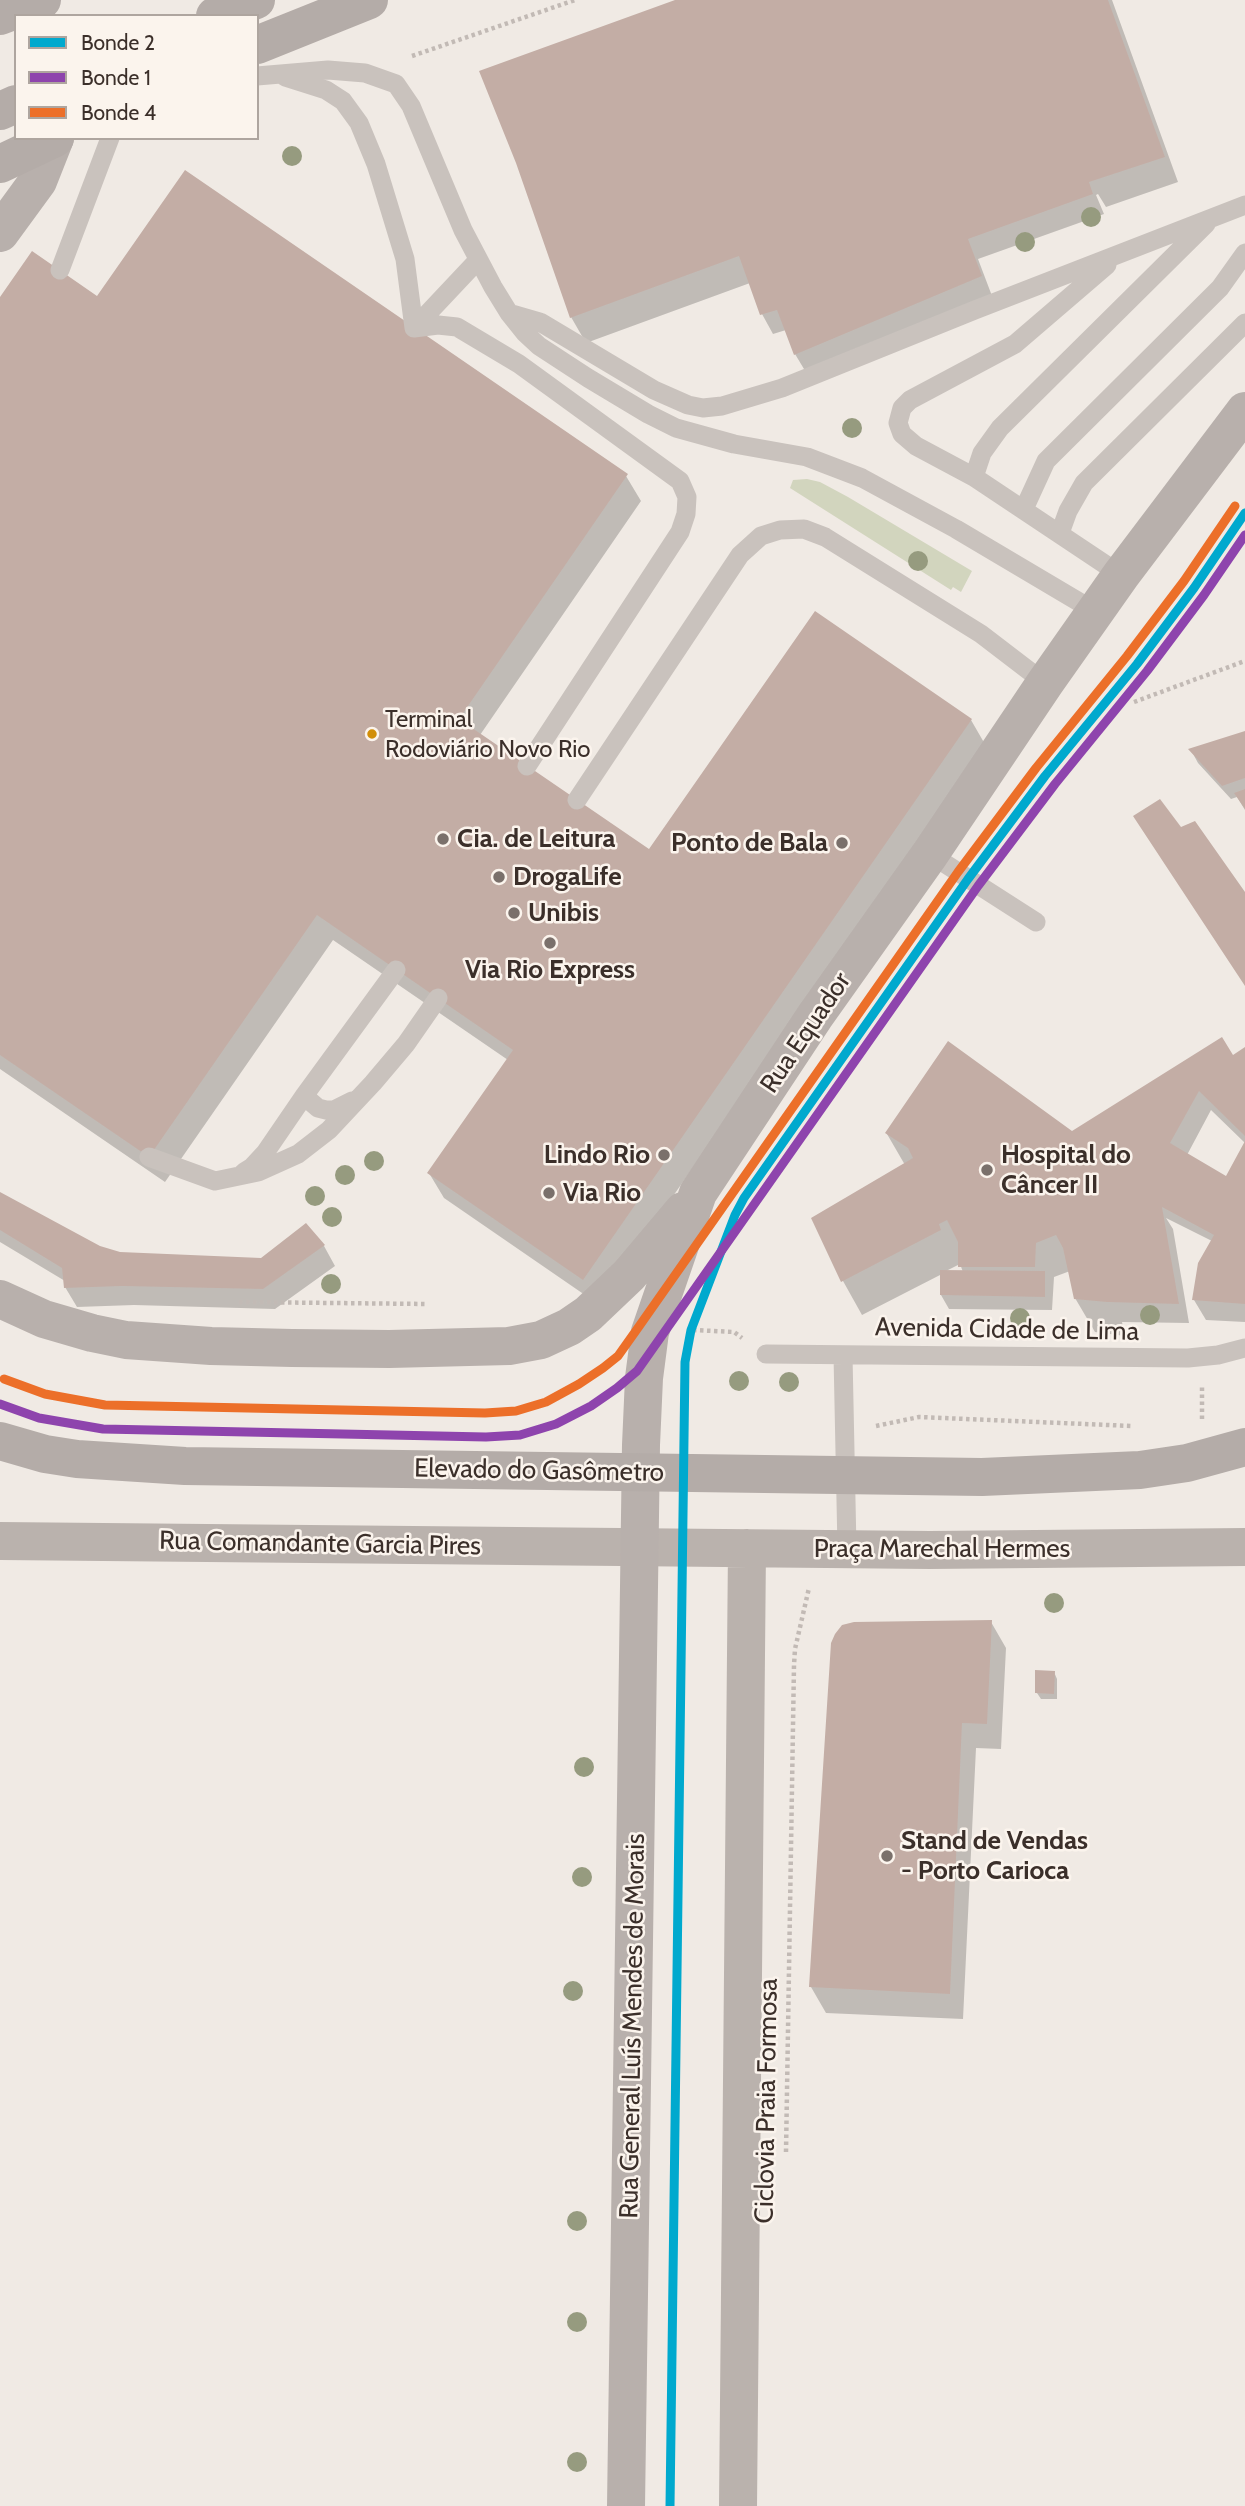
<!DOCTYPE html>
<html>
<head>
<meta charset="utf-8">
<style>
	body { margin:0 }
	#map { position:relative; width:1245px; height:2506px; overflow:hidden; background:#f0eae4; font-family:Cabin,sans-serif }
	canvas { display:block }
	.legend { position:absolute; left:14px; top:14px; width:245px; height:126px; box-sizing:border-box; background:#fbf4ed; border:2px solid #aea59f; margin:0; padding:9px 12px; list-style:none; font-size:21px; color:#3b2f2a }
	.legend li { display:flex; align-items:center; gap:14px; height:35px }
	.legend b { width:35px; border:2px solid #aea59f }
</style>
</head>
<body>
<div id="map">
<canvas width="1245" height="2506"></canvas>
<ul class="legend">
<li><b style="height:9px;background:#00a9ce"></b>Bonde 2</li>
<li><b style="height:9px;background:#8e44ad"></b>Bonde 1</li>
<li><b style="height:9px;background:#ec6f29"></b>Bonde 4</li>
</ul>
</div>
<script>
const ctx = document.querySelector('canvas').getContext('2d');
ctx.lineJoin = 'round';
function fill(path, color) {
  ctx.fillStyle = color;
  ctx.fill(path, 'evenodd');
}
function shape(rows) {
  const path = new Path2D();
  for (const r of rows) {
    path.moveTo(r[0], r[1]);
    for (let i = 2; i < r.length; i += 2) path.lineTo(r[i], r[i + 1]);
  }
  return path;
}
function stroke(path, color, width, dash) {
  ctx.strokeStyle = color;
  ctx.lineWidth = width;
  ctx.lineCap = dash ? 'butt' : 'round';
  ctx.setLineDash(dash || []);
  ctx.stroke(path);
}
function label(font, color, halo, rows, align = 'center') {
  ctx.font = font + ' Cabin,sans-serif';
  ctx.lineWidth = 5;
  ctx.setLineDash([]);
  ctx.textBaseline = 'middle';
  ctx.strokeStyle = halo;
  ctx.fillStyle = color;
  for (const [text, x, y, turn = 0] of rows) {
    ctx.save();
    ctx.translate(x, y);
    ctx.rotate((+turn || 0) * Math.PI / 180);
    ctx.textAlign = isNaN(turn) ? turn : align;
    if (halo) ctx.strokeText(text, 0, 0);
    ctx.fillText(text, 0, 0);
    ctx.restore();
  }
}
fill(shape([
	[807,479,820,482,848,497,972,571,961,592,953,587,951,590,790,488,793,480]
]), '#d2d5be');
fill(shape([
	[680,0,1112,0,1178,182,1106,207,1098,194,1096,195,1104,214,978,259,992,296,807,374,795,354,786,330,773,334,762,314,750,283,586,343,571,317],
	[96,297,626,476,641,501,480,735,649,852,971,720,986,746,598,1304,444,1198,429,1173,508,1060,333,940,165,1182,0,1069,0,300],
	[1245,733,1245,810,1237,797,1231,799,1198,763,1191,750],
	[1245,1050,1245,1143,1211,1110,1187,1155,1232,1183,1245,1145,1245,1322,1206,1320,1194,1300,1212,1241,1166,1218,1173,1229,1189,1323,1122,1322,1125,1336,1095,1332,1075,1298,1070,1271,1054,1277,1052,1310,949,1309,941,1295,942,1274,862,1315,843,1281,813,1219,905,1165,887,1134,1072,1133,1233,1058],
	[960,1264,963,1272,946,1271],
	[0,1194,99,1247,120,1254,262,1260,305,1226,324,1246,335,1266,275,1309,134,1305,77,1307,65,1287,65,1281,0,1242],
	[991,1622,1006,1648,1001,1749,976,1748,963,2019,826,2013,811,1987],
	[1054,1672,1057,1679,1057,1699,1041,1699,1037,1693]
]), '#0003');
fill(shape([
	[675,0,1108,0,1165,157,1089,182,1093,194,968,239,982,276,794,355,777,310,760,315,739,256,570,318,516,163,479,71],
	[185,170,628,474,459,719,649,849,815,611,972,719,583,1280,427,1173,513,1050,317,915,149,1157,0,1055,0,297,32,251,97,296],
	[1245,731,1245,778,1222,786,1188,749],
	[1245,789,1245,809,1234,793],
	[1160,799,1181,827,1195,821,1245,892,1245,986,1133,816],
	[1222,1037,1233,1055,1245,1047,1245,1136,1199,1091,1170,1143,1226,1176,1245,1141,1245,1304,1192,1300,1198,1263,1214,1235,1162,1207,1179,1304,1107,1302,1074,1299,1063,1248,1056,1235,1036,1243,1035,1267,958,1267,958,1242,947,1220,939,1224,941,1230,841,1282,811,1218,913,1158,908,1148,885,1133,948,1041,1072,1131],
	[0,1192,100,1246,120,1252,261,1258,306,1223,325,1245,263,1289,122,1286,64,1288,62,1268,0,1230],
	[940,1270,1045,1271,1045,1297,940,1295],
	[992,1620,987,1724,962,1723,950,1994,809,1987,831,1643,835,1634,842,1625,854,1622],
	[1035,1670,1055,1671,1054,1694,1035,1693]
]), '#c3ada5');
stroke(shape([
	[412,56,575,0],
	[1134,702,1245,661],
	[239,1302,427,1304],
	[693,1330,734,1332,742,1338],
	[1202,1419,1202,1386],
	[876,1426,919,1417,1132,1426],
	[786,2152,794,1665,795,1649,809,1588]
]), '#c2bab5', 4.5, [3.5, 3.5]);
stroke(shape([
	[257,76,328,70,365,73,396,84,411,106,463,230,493,287,509,313,525,333,539,346,588,378,648,414,676,428,734,444,807,457,862,478,956,529,1096,612],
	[285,77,326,90,343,101,359,123,376,164,405,259,414,328],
	[1107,265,1015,344,910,400,902,408,898,423,902,434,916,446,974,477,1121,575],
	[60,270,110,138],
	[509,313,540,322,654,390,688,405,703,408,722,406,782,388,975,310,1245,205],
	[414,328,438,325,457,327,519,364,680,481,687,497,686,514,680,532,527,766],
	[414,328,478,260],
	[974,477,982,453,1000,428,1206,224],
	[1024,509,1046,461,1220,288,1245,253],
	[1060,533,1068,511,1084,483,1245,323],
	[577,800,740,555,761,536,780,530,804,529,825,537,981,634,1045,683],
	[930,854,1036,922],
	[304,1096,318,1108,326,1110,334,1110,352,1101],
	[149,1157,215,1181,258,1172,298,1154,329,1130,373,1083,406,1044,438,998],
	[244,1172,252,1167,265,1153,304,1096,396,970],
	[766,1354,1188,1358,1218,1355,1245,1348],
	[843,1355,847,1549]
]), '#c9c2bd', 19);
stroke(shape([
	[0,1541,930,1550,1245,1547],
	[738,2506,747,1548]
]), '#bab2ad', 38);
stroke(shape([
	[0,233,38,181,55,138],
	[0,1299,44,1319,92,1333,126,1340,211,1346,292,1348,389,1349,509,1346,541,1340,569,1327,588,1314,629,1275,683,1211],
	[626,2506,641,1445,644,1378,650,1332,698,1193,815,1016,930,854,1045,683,1121,575,1245,411]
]), '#b8b0ac', 38);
stroke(shape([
	[0,16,42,0],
	[215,16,256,0],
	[257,45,369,0],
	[0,111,16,104],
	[0,164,55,138],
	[0,1441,45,1454,77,1459,185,1466,982,1477,1140,1470,1187,1463,1245,1447]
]), '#b4aca8', 38);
stroke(shape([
	[670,2506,685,1362,691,1330,735,1215,744,1198,968,879,1045,776,1137,664,1194,588,1245,513]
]), '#00a9ce', 9);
stroke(shape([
	[0,1404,39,1418,103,1429,486,1437,520,1435,556,1424,591,1406,617,1388,637,1371,978,886,1055,784,1147,671,1204,595,1245,535]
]), '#8e44ad', 9);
stroke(shape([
	[4,1379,45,1394,105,1405,485,1413,516,1411,546,1402,579,1384,603,1368,618,1356,640,1325,958,872,1036,768,1127,656,1184,581,1235,506]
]), '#ec6f29', 9);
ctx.fillStyle = '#969b7f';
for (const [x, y] of [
	[292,156],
	[1091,217],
	[1025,242],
	[852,428],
	[918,561],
	[374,1161],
	[345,1175],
	[315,1196],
	[332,1217],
	[331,1284],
	[1150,1315],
	[1020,1318],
	[739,1381],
	[789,1382],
	[1054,1603],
	[584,1767],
	[582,1877],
	[573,1991],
	[577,2221],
	[577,2322],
	[577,2462]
]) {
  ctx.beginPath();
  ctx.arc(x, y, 10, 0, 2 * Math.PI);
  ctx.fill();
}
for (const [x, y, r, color] of [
	[372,734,6,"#d18e08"],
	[443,839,7,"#7a706b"],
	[842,843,7,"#7a706b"],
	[499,877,7,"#7a706b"],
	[514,913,7,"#7a706b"],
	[550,943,7,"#7a706b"],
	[664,1155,7,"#7a706b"],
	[987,1170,7,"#7a706b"],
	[549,1193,7,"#7a706b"],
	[887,1856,7,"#7a706b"]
]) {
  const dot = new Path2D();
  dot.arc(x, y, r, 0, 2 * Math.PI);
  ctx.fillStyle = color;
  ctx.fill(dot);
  stroke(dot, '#fbf4ed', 2.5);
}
label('24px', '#3b2f2a', '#fbf4ed', [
	["Terminal",385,720],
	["Rodoviário Novo Rio",385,750]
], 'left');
label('bold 26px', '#3b2f2a', '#fbf4ed', [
	["Cia. de Leitura",457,839],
	["Ponto de Bala",828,843,"right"],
	["DrogaLife",513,877],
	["Unibis",528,913],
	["Via Rio Express",550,970,"center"],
	["Lindo Rio",650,1155,"right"],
	["Hospital do",1001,1155],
	["Câncer II",1001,1185],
	["Via Rio",563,1193],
	["Stand de Vendas",901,1841],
	["- Porto Carioca",901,1871]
], 'left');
label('26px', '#3b2f2a', '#fbf4ed', [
	["Rua Equador",806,1033,-56],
	["Avenida Cidade de Lima",1007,1330,1],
	["Elevado do Gasômetro",539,1471,1],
	["Rua Comandante Garcia Pires",320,1544,1],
	["Praça Marechal Hermes",942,1549],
	["Rua General Luís Mendes de Morais",633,2026,-89],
	["Ciclovia Praia Formosa",767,2101,-89]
]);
</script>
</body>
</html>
